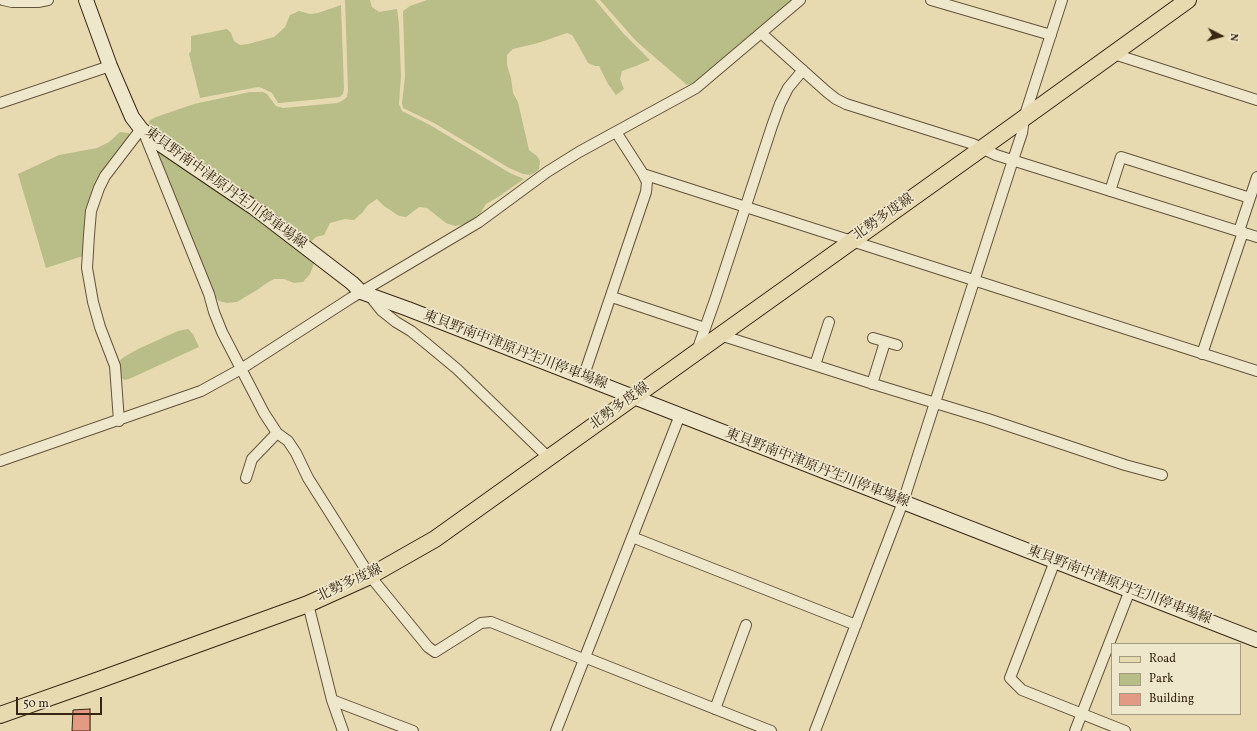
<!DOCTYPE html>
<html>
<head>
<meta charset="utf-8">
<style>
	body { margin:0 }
	#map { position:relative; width:1257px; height:731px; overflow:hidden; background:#e7dab0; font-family:Vollkorn,serif }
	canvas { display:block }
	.legend { position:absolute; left:1111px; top:643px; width:130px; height:72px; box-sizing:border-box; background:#efe7cc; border:1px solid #a59a82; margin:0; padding:5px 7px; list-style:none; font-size:12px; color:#362612 }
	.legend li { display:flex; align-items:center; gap:8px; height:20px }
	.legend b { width:20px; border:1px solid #a59a82 }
	.north { position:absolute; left:1201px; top:16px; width:40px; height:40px; -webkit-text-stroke:3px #efe7cc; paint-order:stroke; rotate:96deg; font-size:11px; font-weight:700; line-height:16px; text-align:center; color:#362612 }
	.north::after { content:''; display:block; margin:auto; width:14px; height:18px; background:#362612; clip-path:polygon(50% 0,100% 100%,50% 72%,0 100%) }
	.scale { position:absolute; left:16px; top:697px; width:86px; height:18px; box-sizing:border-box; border:2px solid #362612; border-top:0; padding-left:5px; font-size:12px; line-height:14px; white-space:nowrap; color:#362612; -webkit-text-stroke:3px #efe7cc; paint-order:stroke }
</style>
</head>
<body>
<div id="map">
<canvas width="1257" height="731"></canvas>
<ul class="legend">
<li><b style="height:5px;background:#e7dab0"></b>Road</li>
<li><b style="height:11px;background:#b9be89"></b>Park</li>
<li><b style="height:11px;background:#e39a85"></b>Building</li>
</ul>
<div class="north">N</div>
<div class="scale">50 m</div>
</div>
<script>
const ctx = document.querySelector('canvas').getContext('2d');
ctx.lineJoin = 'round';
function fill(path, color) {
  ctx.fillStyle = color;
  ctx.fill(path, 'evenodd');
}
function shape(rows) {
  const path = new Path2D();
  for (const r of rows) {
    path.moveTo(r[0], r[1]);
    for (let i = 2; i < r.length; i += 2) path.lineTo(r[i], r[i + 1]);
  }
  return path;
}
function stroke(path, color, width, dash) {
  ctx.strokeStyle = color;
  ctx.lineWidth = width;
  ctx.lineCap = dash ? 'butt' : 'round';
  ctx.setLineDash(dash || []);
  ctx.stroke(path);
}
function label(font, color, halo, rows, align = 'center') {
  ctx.font = font + ' Vollkorn,"Noto Serif JP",serif';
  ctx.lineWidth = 3.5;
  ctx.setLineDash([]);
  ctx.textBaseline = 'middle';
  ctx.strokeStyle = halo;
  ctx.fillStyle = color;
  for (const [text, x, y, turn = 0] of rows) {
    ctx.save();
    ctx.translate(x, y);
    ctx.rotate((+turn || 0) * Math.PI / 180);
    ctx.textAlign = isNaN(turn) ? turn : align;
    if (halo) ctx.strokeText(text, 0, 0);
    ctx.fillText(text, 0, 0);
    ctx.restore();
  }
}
fill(shape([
	[345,0,370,0,372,7,379,12,397,9,399,25,401,76,399,104,402,111,430,125,510,173,524,179,498,197,486,204,478,217,465,224,455,226,446,223,427,208,419,207,406,217,399,216,384,206,377,199,368,205,362,213,354,220,345,219,330,223,324,235,316,237,312,241,309,242,154,135,149,127,149,121,156,117,194,104,250,92,263,92,267,94,276,106,283,108,337,103,342,101,347,97,348,90],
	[427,0,595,0,623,33,650,60,636,66,622,71,620,79,624,89,616,95,608,84,599,66,595,66,588,63,577,43,572,35,567,33,538,43,513,49,507,55,507,65,511,78,513,93,518,102,529,150,537,156,540,161,539,169,536,172,530,175,523,174,509,168,434,123,403,108,402,103,405,76,403,11,410,6],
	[600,0,793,0,693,83,687,85,636,41],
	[341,5,344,89,343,94,340,97,280,103,278,103,272,93,262,88,258,87,200,98,189,54,191,51,191,36,227,29,231,33,234,41,240,45,248,44,274,37,285,27,290,15,299,11,310,14,318,13],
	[120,132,129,133,129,138,106,166,96,181,88,208,83,256,46,268,18,174,59,155,97,148,109,142],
	[151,145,311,255,315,261,310,274,303,282,294,283,284,279,274,279,267,283,257,290,237,302,227,303,219,301,213,296],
	[188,329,193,334,199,347,129,379,124,380,121,377,118,362,124,357,138,349,178,331]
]), '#b9be89');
fill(shape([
	[89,710,91,714,91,731,73,731]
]), '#0003');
const building = shape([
	[90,709,90,731,72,731,73,710,90,709]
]);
fill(building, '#e39a85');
stroke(building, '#362612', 1);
const street = shape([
	[3,0,12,2,38,2,48,0],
	[931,0,1051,35],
	[761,33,827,92,836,99,846,104,973,144,996,155,1257,237],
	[1114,54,1257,100],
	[0,103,110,66],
	[616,132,643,174,1257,371],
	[144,133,209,294,214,312,222,332,264,413,277,433,252,459,246,478],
	[1110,191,1121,157,1250,198],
	[1239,231,1257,177],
	[369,295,381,310,396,322,411,331,427,344,457,369,549,458],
	[612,297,705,328],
	[720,335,883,387,988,419,1125,465,1162,475],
	[873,338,897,345],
	[697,351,716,297,772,126,780,104,788,88,803,70],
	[1202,354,1243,232],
	[815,365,829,322],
	[583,378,646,192,647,182,643,174],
	[872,384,885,342],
	[119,421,115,366,100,327,93,302,87,268,89,235,91,211,99,188,105,176,141,129],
	[277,433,288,441,296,453,308,478,370,576,428,647,435,652,481,623,491,622,583,659],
	[0,461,201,391,241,369,351,298,479,222,547,172,579,152,696,88,800,0],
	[632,537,856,625],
	[1055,561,1010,678,1022,690,1125,731],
	[308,604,332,700,413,731],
	[584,657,771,731],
	[332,700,343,731],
	[715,709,746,625],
	[556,731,680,415],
	[815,731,903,502,1013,160,1022,133,1024,118,1062,0],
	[1075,731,1130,590]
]);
const secondary = shape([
	[86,0,110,66,132,117,141,129,154,140,253,207,352,283,361,292,408,309,1257,640]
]);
const primary = shape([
	[0,715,99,680,308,604,370,576,435,539,981,149,1188,0]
]);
stroke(street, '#62533a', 12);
stroke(secondary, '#362612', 16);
stroke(primary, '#362612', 18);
stroke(street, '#efe7cc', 10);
stroke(secondary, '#efe7cc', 14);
stroke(primary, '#e7dab0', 16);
label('14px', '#362612', '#efe7cc', [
	["東貝野南中津原丹生川停車場線",225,189,36],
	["北勢多度線",884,218,-35],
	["東貝野南中津原丹生川停車場線",515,351,21],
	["北勢多度線",620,407,-36],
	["東貝野南中津原丹生川停車場線",817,469,21],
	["北勢多度線",350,584,-25],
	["東貝野南中津原丹生川停車場線",1119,586,21]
]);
</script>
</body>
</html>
